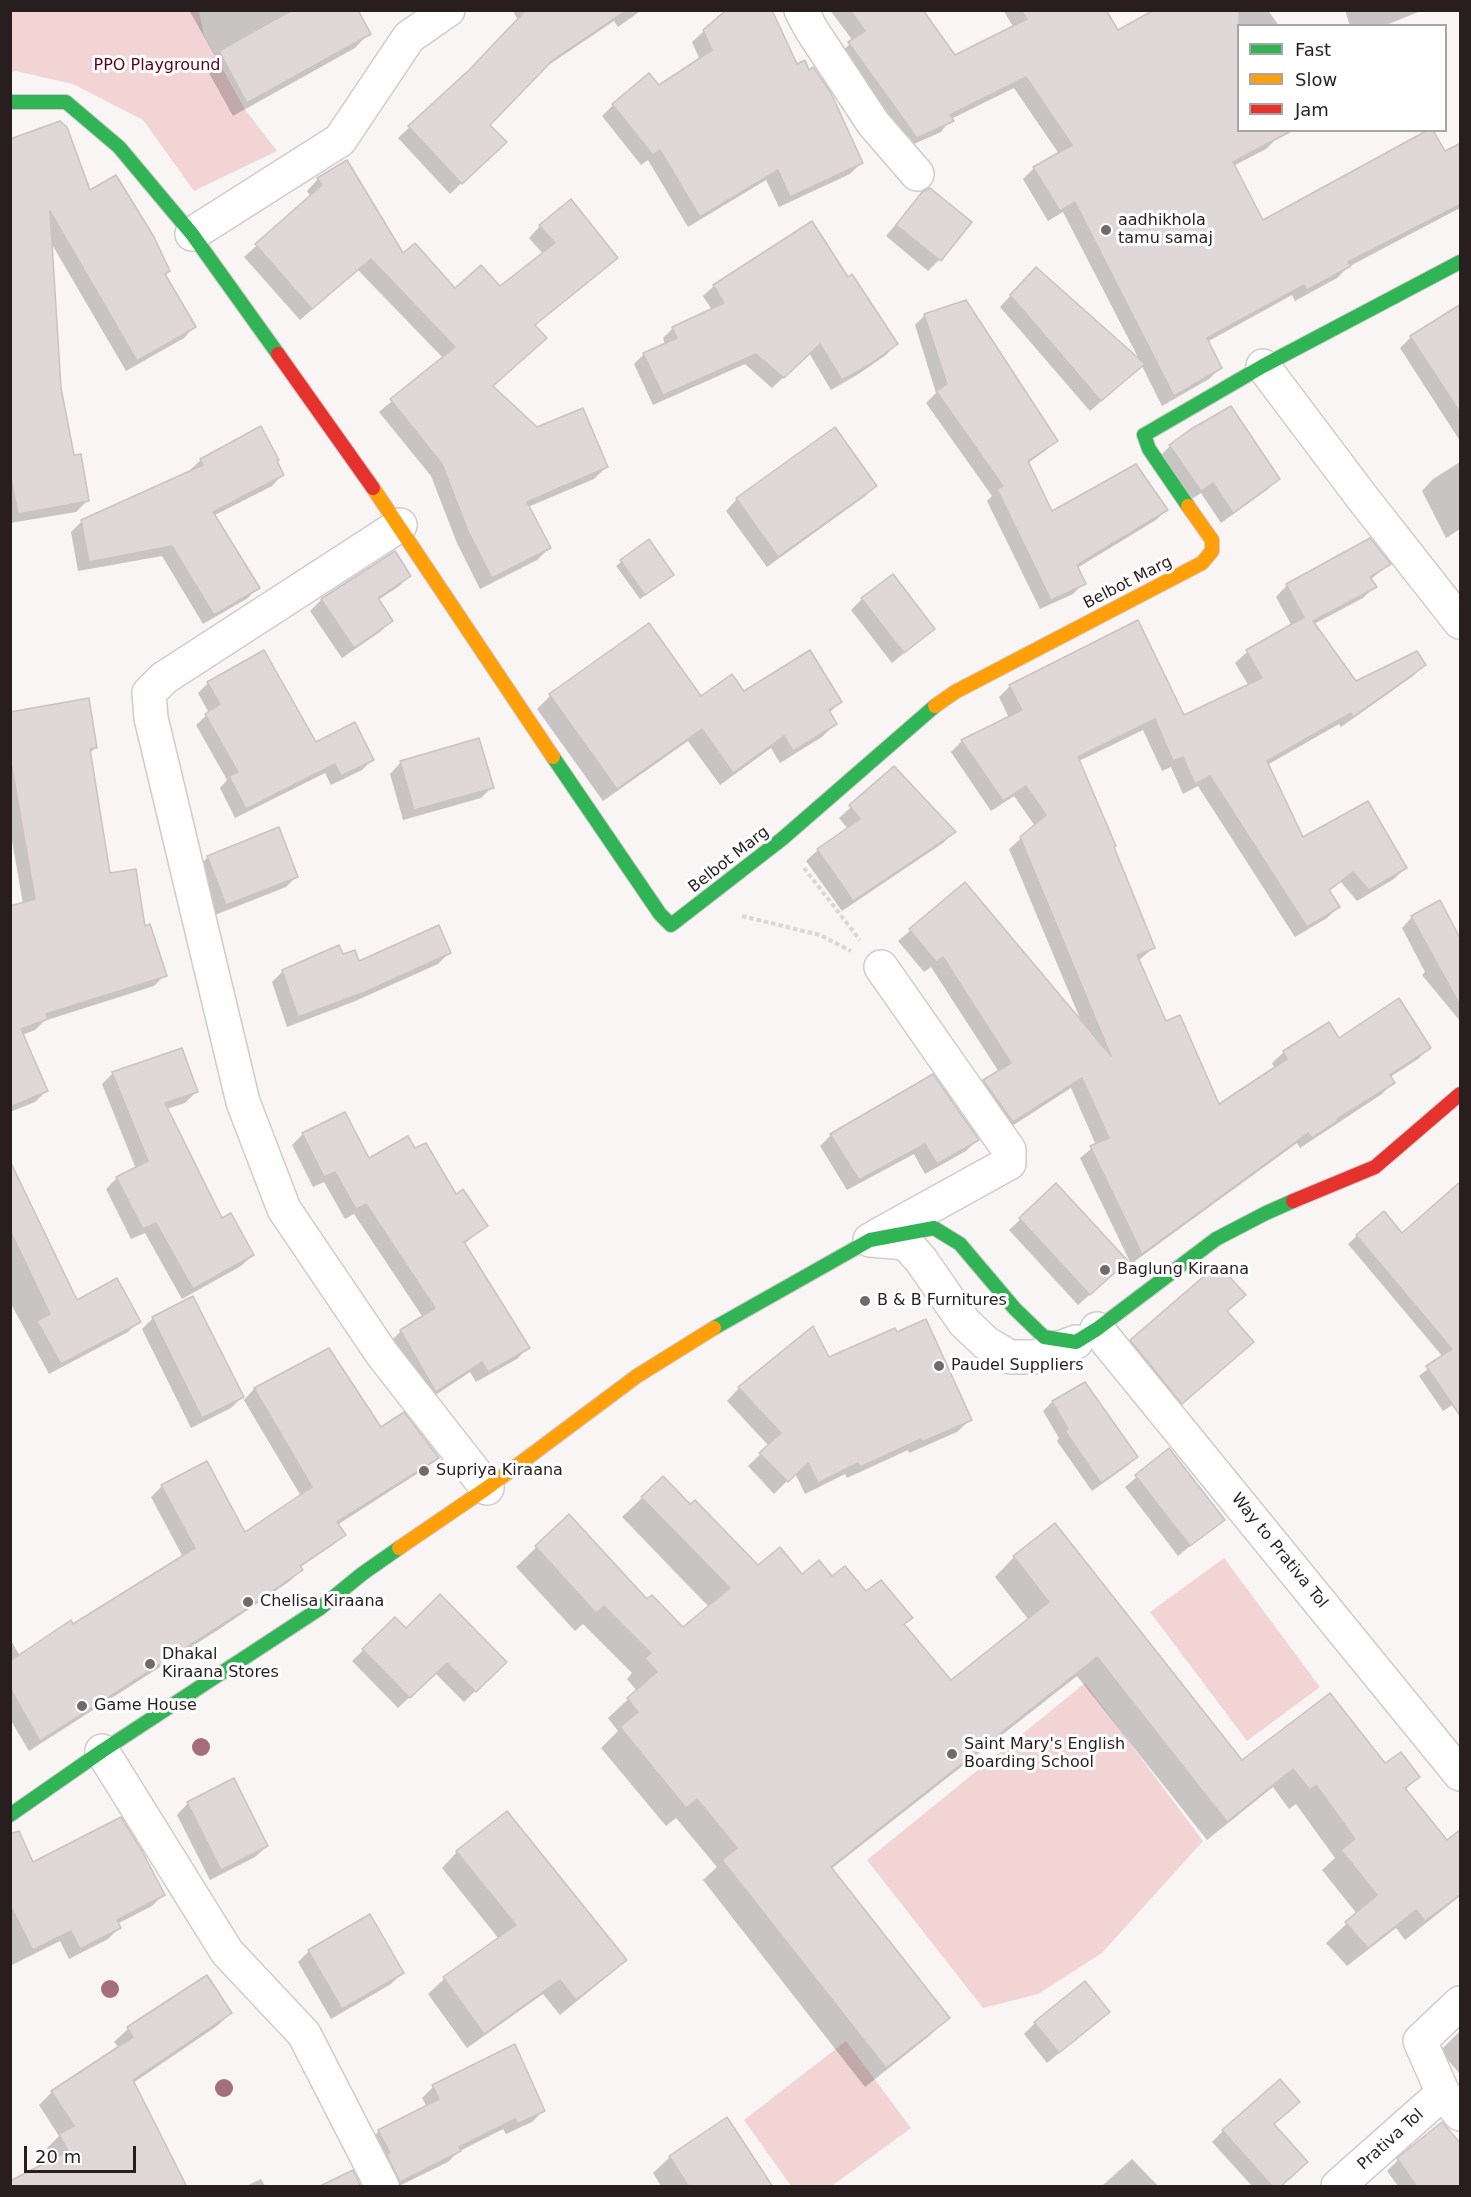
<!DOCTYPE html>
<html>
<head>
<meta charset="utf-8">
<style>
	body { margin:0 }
	#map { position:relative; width:1471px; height:2197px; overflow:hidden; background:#faf5f5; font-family:"DejaVu Sans",sans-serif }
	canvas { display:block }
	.frame { position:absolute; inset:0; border:12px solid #281e1f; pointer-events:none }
	.legend { position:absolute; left:1237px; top:24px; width:210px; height:108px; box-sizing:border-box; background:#fff; border:2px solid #a9a5a5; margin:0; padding:8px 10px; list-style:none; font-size:18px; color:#281e1f }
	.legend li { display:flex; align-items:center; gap:12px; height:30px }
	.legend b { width:30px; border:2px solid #a9a5a5 }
	.scale { position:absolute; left:24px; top:2146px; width:112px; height:27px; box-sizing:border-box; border:3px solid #281e1f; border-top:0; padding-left:8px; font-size:18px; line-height:21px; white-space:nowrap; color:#281e1f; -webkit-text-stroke:4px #fff; paint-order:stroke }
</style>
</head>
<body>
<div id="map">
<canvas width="1471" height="2197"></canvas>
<div class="frame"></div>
<ul class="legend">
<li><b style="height:8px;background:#30b455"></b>Fast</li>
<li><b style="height:8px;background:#ff9f0a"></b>Slow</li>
<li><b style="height:8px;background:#e5322d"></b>Jam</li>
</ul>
<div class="scale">20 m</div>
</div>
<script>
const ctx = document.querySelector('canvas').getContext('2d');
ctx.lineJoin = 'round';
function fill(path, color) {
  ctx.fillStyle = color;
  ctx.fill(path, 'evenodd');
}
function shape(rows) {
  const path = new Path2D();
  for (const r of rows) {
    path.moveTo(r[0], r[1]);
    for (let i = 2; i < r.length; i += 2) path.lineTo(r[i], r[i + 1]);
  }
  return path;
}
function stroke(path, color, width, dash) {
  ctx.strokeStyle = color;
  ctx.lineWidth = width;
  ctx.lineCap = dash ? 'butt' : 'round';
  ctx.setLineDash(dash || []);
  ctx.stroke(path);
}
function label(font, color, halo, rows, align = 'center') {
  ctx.font = font + ' "DejaVu Sans",sans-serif';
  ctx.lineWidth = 6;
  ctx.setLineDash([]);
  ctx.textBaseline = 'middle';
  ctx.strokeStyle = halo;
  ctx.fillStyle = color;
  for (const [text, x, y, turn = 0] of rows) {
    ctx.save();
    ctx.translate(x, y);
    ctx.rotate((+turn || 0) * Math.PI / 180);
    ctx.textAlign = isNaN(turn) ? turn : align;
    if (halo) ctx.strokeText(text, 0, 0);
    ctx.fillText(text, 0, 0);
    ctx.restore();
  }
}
fill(shape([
	[11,10,199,11,204,35,244,108,277,151,194,191,143,120,73,84,15,71,11,72],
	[1224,1558,1320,1687,1247,1741,1150,1612],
	[1085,1683,1203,1841,1102,1953,1038,1994,983,2008,867,1860],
	[846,2041,911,2128,832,2186,791,2186,744,2120]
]), '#f2d4d5');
fill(shape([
	[189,10,356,10,369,33,355,48,233,116,205,66,215,56],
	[516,10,642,10,618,27,614,21,541,70,488,125,493,153,450,194,398,138,466,74,518,20,514,13],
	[830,10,903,10,954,57,1014,28,1003,10,1104,10,1118,32,1157,10,1268,10,1279,26,1238,26,1238,130,1278,137,1266,149,1233,166,1263,222,1444,153,1460,144,1460,210,1460,208,1348,267,1337,278,1295,301,1292,295,1207,342,1220,368,1209,379,1162,406,1142,366,1090,411,1000,307,1025,280,1140,361,1063,212,1048,221,1023,179,1034,168,1059,154,1014,88,951,119,941,132,905,148,838,55,853,41],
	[1345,10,1423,10,1384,26,1350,26],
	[704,31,808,72,861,163,850,174,779,207,766,180,688,227,648,160,641,165,602,116,613,105,659,87,700,60,692,42],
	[10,146,89,192,164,275,194,327,184,338,126,371,50,241,60,388,73,457,87,501,76,512,10,523],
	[318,179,402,255,455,290,500,288,543,254,529,238,540,226,616,258,534,326,492,386,537,429,606,467,594,479,528,507,549,548,537,560,480,589,457,543,431,476,379,412,443,358,358,270,300,320,244,257,311,197,307,191],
	[922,193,939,260,928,271,886,236],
	[848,279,896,344,886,355,857,375,831,390,809,353,772,388,745,364,653,405,634,364,644,354,665,345,663,338,673,328,712,310,703,296,714,286],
	[1452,312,1460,325,1460,441,1400,348,1411,337],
	[925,315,1056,441,1045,451,1028,463,1051,513,1166,510,1156,520,1077,568,1084,583,1073,594,1040,609,987,501,992,496,926,403,936,393,915,325],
	[834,430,875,486,864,497,767,567,726,511,737,499],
	[1170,446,1278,479,1267,490,1221,523,1201,493,1189,501,1159,457],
	[201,460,275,461,282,475,272,486,213,516,258,587,248,598,203,624,162,556,78,571,71,532,82,521,191,472,190,470],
	[1460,462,1460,529,1446,538,1422,491,1433,479],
	[648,541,672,575,640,599,616,566],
	[394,553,409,576,398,587,378,600,391,621,380,632,342,658,310,611,321,600],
	[1389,564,1370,580,1375,586,1363,598,1314,624,1356,683,1424,665,1413,676,1341,727,1339,724,1267,765,1303,840,1405,868,1394,879,1357,901,1341,882,1328,892,1338,907,1327,918,1295,937,1198,786,1183,794,1171,767,1162,771,1143,730,1079,761,1153,948,1138,961,1165,1023,1219,1106,1275,1069,1272,1063,1284,1052,1339,1040,1429,1048,1418,1059,1390,1077,1393,1082,1382,1094,1300,1148,1297,1143,1131,1264,1080,1158,1096,1145,1071,1088,1001,1133,973,1093,984,1082,999,1072,931,967,924,972,898,941,965,884,1081,1021,1009,849,1035,826,1014,796,991,811,951,752,962,741,1009,718,999,697,1010,686,1183,717,1249,686,1235,663,1247,652,1292,626,1276,597,1287,585],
	[862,599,933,629,892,663,851,610],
	[208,683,315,743,372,760,362,770,331,785,325,773,235,818,220,788,227,780,196,725,209,713,198,693],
	[743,693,840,702,829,713,835,724,822,737,780,763,771,748,720,785,688,741,603,801,537,709,550,696,701,698],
	[10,713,96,747,89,754,108,874,143,928,165,975,154,986,44,1021,35,1030,22,1035,46,1091,35,1102,10,1112,10,907,23,904,10,829],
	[401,762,492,787,481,798,403,820,390,774],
	[894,768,954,832,943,843,842,911,806,861,818,850,848,829,839,818],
	[208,857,297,876,286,887,215,915,197,868],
	[1412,917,1460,940,1460,1021,1422,975,1425,972,1402,928],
	[449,953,438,964,353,1002,287,1027,272,982,283,971,343,956,359,963],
	[113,1073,196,1092,185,1103,166,1109,222,1220,253,1255,241,1266,182,1299,145,1233,131,1239,106,1189,117,1178,136,1169,102,1084],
	[303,1134,368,1160,415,1150,455,1196,486,1226,463,1245,528,1347,517,1359,476,1382,470,1372,425,1402,390,1342,401,1331,422,1316,354,1214,345,1219,324,1182,313,1187,292,1145],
	[831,1135,977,1140,966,1151,925,1174,914,1154,847,1190,820,1146],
	[1460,1183,1460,1400,1443,1411,1419,1376,1443,1357,1348,1244,1357,1236,1402,1235],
	[1056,1186,1115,1272,1078,1305,1009,1230],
	[10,1212,76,1302,139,1321,128,1332,49,1374,10,1302],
	[1244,1295,1226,1312,1242,1351,1172,1412,1122,1350,1131,1341],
	[193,1298,244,1400,254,1389,328,1350,381,1429,437,1457,426,1468,337,1525,344,1535,333,1545,299,1568,301,1570,290,1581,224,1626,29,1751,10,1719,10,1639,20,1656,183,1557,151,1497,162,1486,244,1534,301,1496,242,1397,231,1408,191,1428,142,1329,153,1318],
	[813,1329,829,1359,970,1420,957,1432,909,1453,908,1450,847,1478,845,1474,805,1494,795,1473,774,1494,748,1466,769,1446,727,1401,739,1388],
	[1084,1384,1136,1457,1127,1466,1092,1491,1057,1441,1059,1438,1043,1411,1052,1402],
	[1169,1450,1223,1519,1178,1556,1125,1487],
	[663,1478,758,1567,802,1577,832,1578,911,1617,903,1625,950,1682,1028,1619,995,1577,1014,1557,1241,1763,1385,1765,1418,1777,1405,1790,1446,1842,1460,1841,1460,1896,1405,1940,1396,1928,1347,1966,1326,1943,1357,1914,1322,1870,1335,1858,1296,1804,1289,1809,1273,1787,1207,1840,1077,1676,831,1869,948,2018,928,2037,865,2087,703,1880,717,1867,676,1818,666,1826,601,1748,618,1731,608,1718,637,1691,627,1679,632,1673,583,1624,575,1631,516,1567,569,1516,647,1601,682,1629,709,1607,622,1517],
	[395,1619,406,1630,505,1662,464,1702,435,1673,398,1708,352,1661],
	[188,1803,267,1846,255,1857,210,1880,177,1815],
	[457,1852,625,1960,609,1975,560,2015,543,1994,467,2048,428,1994,444,1979,499,1939,442,1868],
	[10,1854,33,1864,163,1895,152,1906,117,1924,119,1928,108,1939,69,1959,60,1941,10,1966],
	[309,1951,402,1973,391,1984,331,2019,298,1962],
	[207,1977,231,2013,217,2026,133,2083,185,2186,53,2161,47,2148,59,2136,39,2105,52,2092,119,2048,114,2042,128,2029],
	[1108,2012,1047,2063,1024,2034,1035,2023],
	[1460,2031,1460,2074,1440,2051],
	[433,2087,543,2111,532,2122,506,2134,503,2129,458,2152,448,2162,399,2186,386,2186,368,2142,379,2131,427,2107,422,2098],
	[1298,2102,1273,2125,1280,2186,1252,2186,1212,2142,1223,2131],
	[670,2157,771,2186,661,2186,653,2173],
	[1132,2159,1158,2186,1102,2186],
	[1398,2160,1459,2186,1398,2186,1387,2171],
	[261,2179,265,2186,246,2186]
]), '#0003');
const building = shape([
	[292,10,358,10,371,34,247,103,219,51,292,10],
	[526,10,627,10,553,60,490,125,507,142,462,184,408,126,469,70,526,10],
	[726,10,772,10,797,64,805,60,809,70,813,67,831,93,863,163,790,197,778,170,700,217,660,150,653,155,612,104,649,73,659,85,712,50,703,30,726,10],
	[850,10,923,10,955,55,1027,19,1021,10,1106,10,1118,30,1154,10,1239,10,1239,130,1293,130,1233,162,1263,220,1428,130,1433,130,1445,151,1461,143,1461,204,1348,262,1351,266,1307,290,1304,285,1207,338,1222,368,1174,396,1075,202,1060,211,1033,167,1072,145,1026,77,950,115,954,121,917,138,848,42,865,31,850,10],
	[60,121,67,127,90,190,116,175,154,237,170,271,165,274,196,327,137,361,50,211,61,388,74,455,81,454,89,501,18,514,10,473,10,139,60,121],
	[347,160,403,253,415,243,455,288,481,265,500,286,555,243,539,225,571,199,618,258,535,325,547,338,493,386,537,427,583,408,608,467,527,502,551,548,492,578,468,531,442,464,390,399,455,347,371,259,312,309,255,244,322,185,317,178,347,160],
	[930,188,972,222,941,261,896,225,922,192,930,188],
	[812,221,848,277,852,274,898,344,869,365,842,380,820,344,784,378,756,354,663,395,643,353,677,338,672,327,724,303,713,285,812,221],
	[1036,267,1145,364,1101,401,1010,295,1036,267],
	[966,300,1058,441,1028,461,1052,511,1136,464,1168,510,1077,565,1086,584,1051,600,997,489,1003,486,936,391,947,384,924,314,966,300],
	[1461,304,1461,414,1410,336,1461,304],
	[1231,406,1280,479,1233,513,1213,483,1201,491,1169,445,1191,429,1231,406],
	[261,426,279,460,277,461,284,475,213,512,260,588,214,615,172,546,89,562,81,520,203,465,200,459,261,426],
	[835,427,877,486,778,557,736,498,835,427],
	[1370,538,1391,564,1370,577,1377,587,1313,621,1356,681,1417,651,1426,665,1353,717,1351,713,1267,761,1303,837,1368,801,1407,868,1369,890,1353,872,1329,890,1340,907,1307,927,1210,776,1195,784,1183,757,1173,761,1155,719,1078,757,1116,846,1114,847,1155,948,1137,955,1166,1021,1180,1015,1219,1104,1287,1059,1283,1051,1329,1022,1339,1038,1399,998,1431,1048,1390,1075,1395,1083,1337,1119,1338,1121,1312,1138,1308,1133,1142,1254,1090,1146,1109,1138,1082,1078,1013,1122,983,1080,1011,1063,943,957,936,962,909,929,965,882,1111,1056,1020,837,1046,815,1026,786,1003,801,961,740,1022,710,1009,685,1138,620,1184,715,1262,678,1246,650,1304,617,1286,584,1370,538],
	[649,539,674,575,645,595,620,560,649,539],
	[395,551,411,576,378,598,393,621,354,648,321,599,395,551],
	[893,574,935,629,904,653,861,598,893,574],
	[649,623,701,696,732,674,744,691,810,650,842,702,829,710,837,724,793,751,784,736,733,773,702,729,617,789,549,694,649,623],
	[264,650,316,742,355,722,374,760,341,776,335,764,246,809,229,776,238,772,205,714,220,704,207,682,264,650],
	[89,698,97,748,90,749,110,873,136,869,145,926,150,924,167,976,46,1014,48,1019,21,1029,48,1091,10,1107,10,906,35,899,10,756,10,712,89,698],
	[479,738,494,788,414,810,400,761,479,738],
	[894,766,956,832,853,901,817,849,860,819,849,805,894,766],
	[279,827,298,877,226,905,207,856,279,827],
	[1440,900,1461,940,1461,1007,1411,916,1440,900],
	[439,925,451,953,365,992,298,1017,282,970,339,945,343,954,355,950,359,961,439,925],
	[182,1048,198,1092,165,1103,222,1218,231,1213,254,1255,193,1289,156,1223,143,1229,116,1177,148,1161,112,1072,182,1048],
	[933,1074,979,1140,937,1164,925,1144,859,1180,830,1134,933,1074],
	[345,1112,369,1158,408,1136,415,1148,426,1143,456,1194,463,1189,488,1226,464,1242,530,1348,488,1372,482,1362,436,1392,400,1330,435,1308,366,1204,356,1209,335,1172,324,1177,302,1133,345,1112],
	[10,1161,77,1300,117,1278,141,1322,61,1364,37,1321,50,1314,10,1230,10,1161],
	[1461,1181,1461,1417,1426,1366,1452,1349,1356,1235,1384,1211,1402,1233,1461,1181],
	[1056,1183,1128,1261,1090,1295,1019,1218,1056,1183],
	[1218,1264,1246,1295,1227,1311,1254,1342,1182,1404,1130,1340,1218,1264],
	[193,1296,244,1397,202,1418,152,1317,193,1296],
	[926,1319,972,1420,922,1442,921,1439,860,1467,858,1463,818,1483,808,1463,788,1482,759,1453,781,1433,738,1387,813,1326,829,1357,895,1328,897,1332,926,1319],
	[329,1348,381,1427,404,1412,439,1458,337,1522,346,1535,300,1566,303,1570,237,1615,40,1741,10,1688,10,1661,71,1620,73,1624,195,1548,161,1485,207,1461,245,1532,312,1487,254,1388,329,1348],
	[1085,1382,1138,1457,1101,1483,1065,1431,1068,1429,1052,1401,1085,1382],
	[1169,1448,1225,1520,1190,1546,1135,1475,1169,1448],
	[663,1476,690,1504,695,1500,758,1565,780,1547,802,1574,819,1560,832,1576,845,1566,866,1591,881,1580,913,1618,904,1624,951,1680,1049,1602,1013,1556,1055,1523,1242,1760,1330,1693,1385,1763,1401,1752,1420,1777,1405,1788,1447,1840,1461,1829,1461,1894,1425,1921,1416,1910,1368,1948,1345,1922,1377,1895,1341,1850,1355,1839,1316,1785,1310,1790,1293,1769,1227,1822,1097,1657,831,1867,950,2018,886,2068,722,1860,737,1848,697,1799,686,1808,620,1727,638,1712,627,1698,657,1672,645,1658,651,1653,604,1606,596,1613,535,1546,569,1514,647,1599,652,1595,683,1627,730,1588,641,1497,663,1476],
	[440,1594,507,1662,476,1692,447,1663,410,1698,362,1649,395,1617,406,1628,440,1594],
	[234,1778,268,1846,221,1870,187,1802,234,1778],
	[507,1811,627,1960,576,2000,560,1980,484,2034,443,1977,516,1925,456,1851,507,1811],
	[121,1817,142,1851,165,1895,117,1920,121,1928,80,1949,71,1931,33,1950,10,1905,10,1834,19,1831,33,1862,121,1817],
	[370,1914,404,1973,342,2009,308,1950,370,1914],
	[207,1975,232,2013,133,2080,187,2187,10,2187,10,2181,68,2151,59,2134,74,2126,51,2091,133,2037,127,2027,207,1975],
	[1085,1981,1110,2012,1059,2053,1034,2022,1085,1981],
	[515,2044,545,2111,517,2124,515,2119,459,2147,461,2151,400,2182,387,2155,390,2153,378,2130,439,2099,432,2085,515,2044],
	[1280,2079,1300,2102,1274,2124,1308,2162,1280,2187,1273,2187,1222,2130,1280,2079],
	[727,2117,773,2187,689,2187,669,2156,727,2117],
	[1442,2122,1461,2144,1461,2187,1417,2187,1397,2158,1442,2122],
	[353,2170,361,2187,318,2187,353,2170]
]);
fill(building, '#dfd7d8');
stroke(building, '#cac2c3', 1.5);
const street = shape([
	[801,10,811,29,873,123,917,174],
	[192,234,340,140,409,37,448,10],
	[1263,366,1361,496,1460,622],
	[400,525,164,678,149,693,151,718,243,1102,284,1209,382,1354,487,1488],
	[877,1236,1009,1163,1009,1150,881,967],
	[870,1240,906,1243,921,1260,964,1322,986,1343,1010,1357,1035,1357,1076,1342],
	[1097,1329,1460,1774],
	[102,1751,227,1952,304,2034,382,2186],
	[1460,2003,1420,2041,1443,2093,1460,2114],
	[1338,2186,1443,2093]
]);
const fast = shape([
	[10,102,66,102,119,147,192,234,278,354],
	[1188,506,1149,449,1144,435,1263,366,1460,262],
	[553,757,660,914,671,925,782,839,935,706],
	[714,1328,870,1240,934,1228,960,1244,1015,1309,1044,1337,1076,1342,1097,1329,1216,1239,1266,1213,1293,1201],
	[10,1815,102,1751,319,1609,362,1574,399,1548]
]);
const slow = shape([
	[373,488,553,757],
	[935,706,955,692,1202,563,1212,551,1212,540,1188,506],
	[399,1548,487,1488,637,1376,714,1328]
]);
const jam = shape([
	[278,354,373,488],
	[1293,1201,1375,1167,1460,1094]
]);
stroke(street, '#d2cbcb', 36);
stroke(fast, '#d2cbcb', 16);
stroke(slow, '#d2cbcb', 16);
stroke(jam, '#d2cbcb', 16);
stroke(shape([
	[804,868,860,940],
	[742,916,820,935,851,951]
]), '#d9d7d7', 4, [4.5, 3]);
stroke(street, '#fefefe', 33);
stroke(fast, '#30b455', 14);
stroke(slow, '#ff9f0a', 14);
stroke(jam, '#e5322d', 14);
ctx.fillStyle = '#a46e7c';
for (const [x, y] of [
	[201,1747],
	[110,1989],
	[224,2088]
]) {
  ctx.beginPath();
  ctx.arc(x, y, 9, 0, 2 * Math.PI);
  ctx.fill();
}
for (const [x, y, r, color] of [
	[1106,230,6,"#72696a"],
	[1105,1270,6,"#72696a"],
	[865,1301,6,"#72696a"],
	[939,1366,6,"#72696a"],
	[424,1471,6,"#72696a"],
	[248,1602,6,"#72696a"],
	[150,1664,6,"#72696a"],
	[82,1706,6,"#72696a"],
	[952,1754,6,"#72696a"]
]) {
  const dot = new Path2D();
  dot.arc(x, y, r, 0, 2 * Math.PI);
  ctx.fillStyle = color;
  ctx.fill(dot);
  stroke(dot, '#fff', 2);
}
label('16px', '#5d0019', '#fff', [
	["PPO Playground",157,66]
]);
label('16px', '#281e1f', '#fff', [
	["aadhikhola",1118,221],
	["tamu samaj",1118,239],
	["Baglung Kiraana",1117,1270],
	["B & B Furnitures",877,1301],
	["Paudel Suppliers",951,1366],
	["Supriya Kiraana",436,1471],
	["Chelisa Kiraana",260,1602],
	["Dhakal",162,1655],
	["Kiraana Stores",162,1673],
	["Game House",94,1706],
	["Saint Mary's English",964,1745],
	["Boarding School",964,1763]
], 'left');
label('16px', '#281e1f', '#fff', [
	["Belbot Marg",1128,583,-27],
	["Belbot Marg",729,860,-38],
	["Way to Prativa Tol",1279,1551,51],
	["Prativa Tol",1391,2140,-42]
]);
</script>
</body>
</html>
